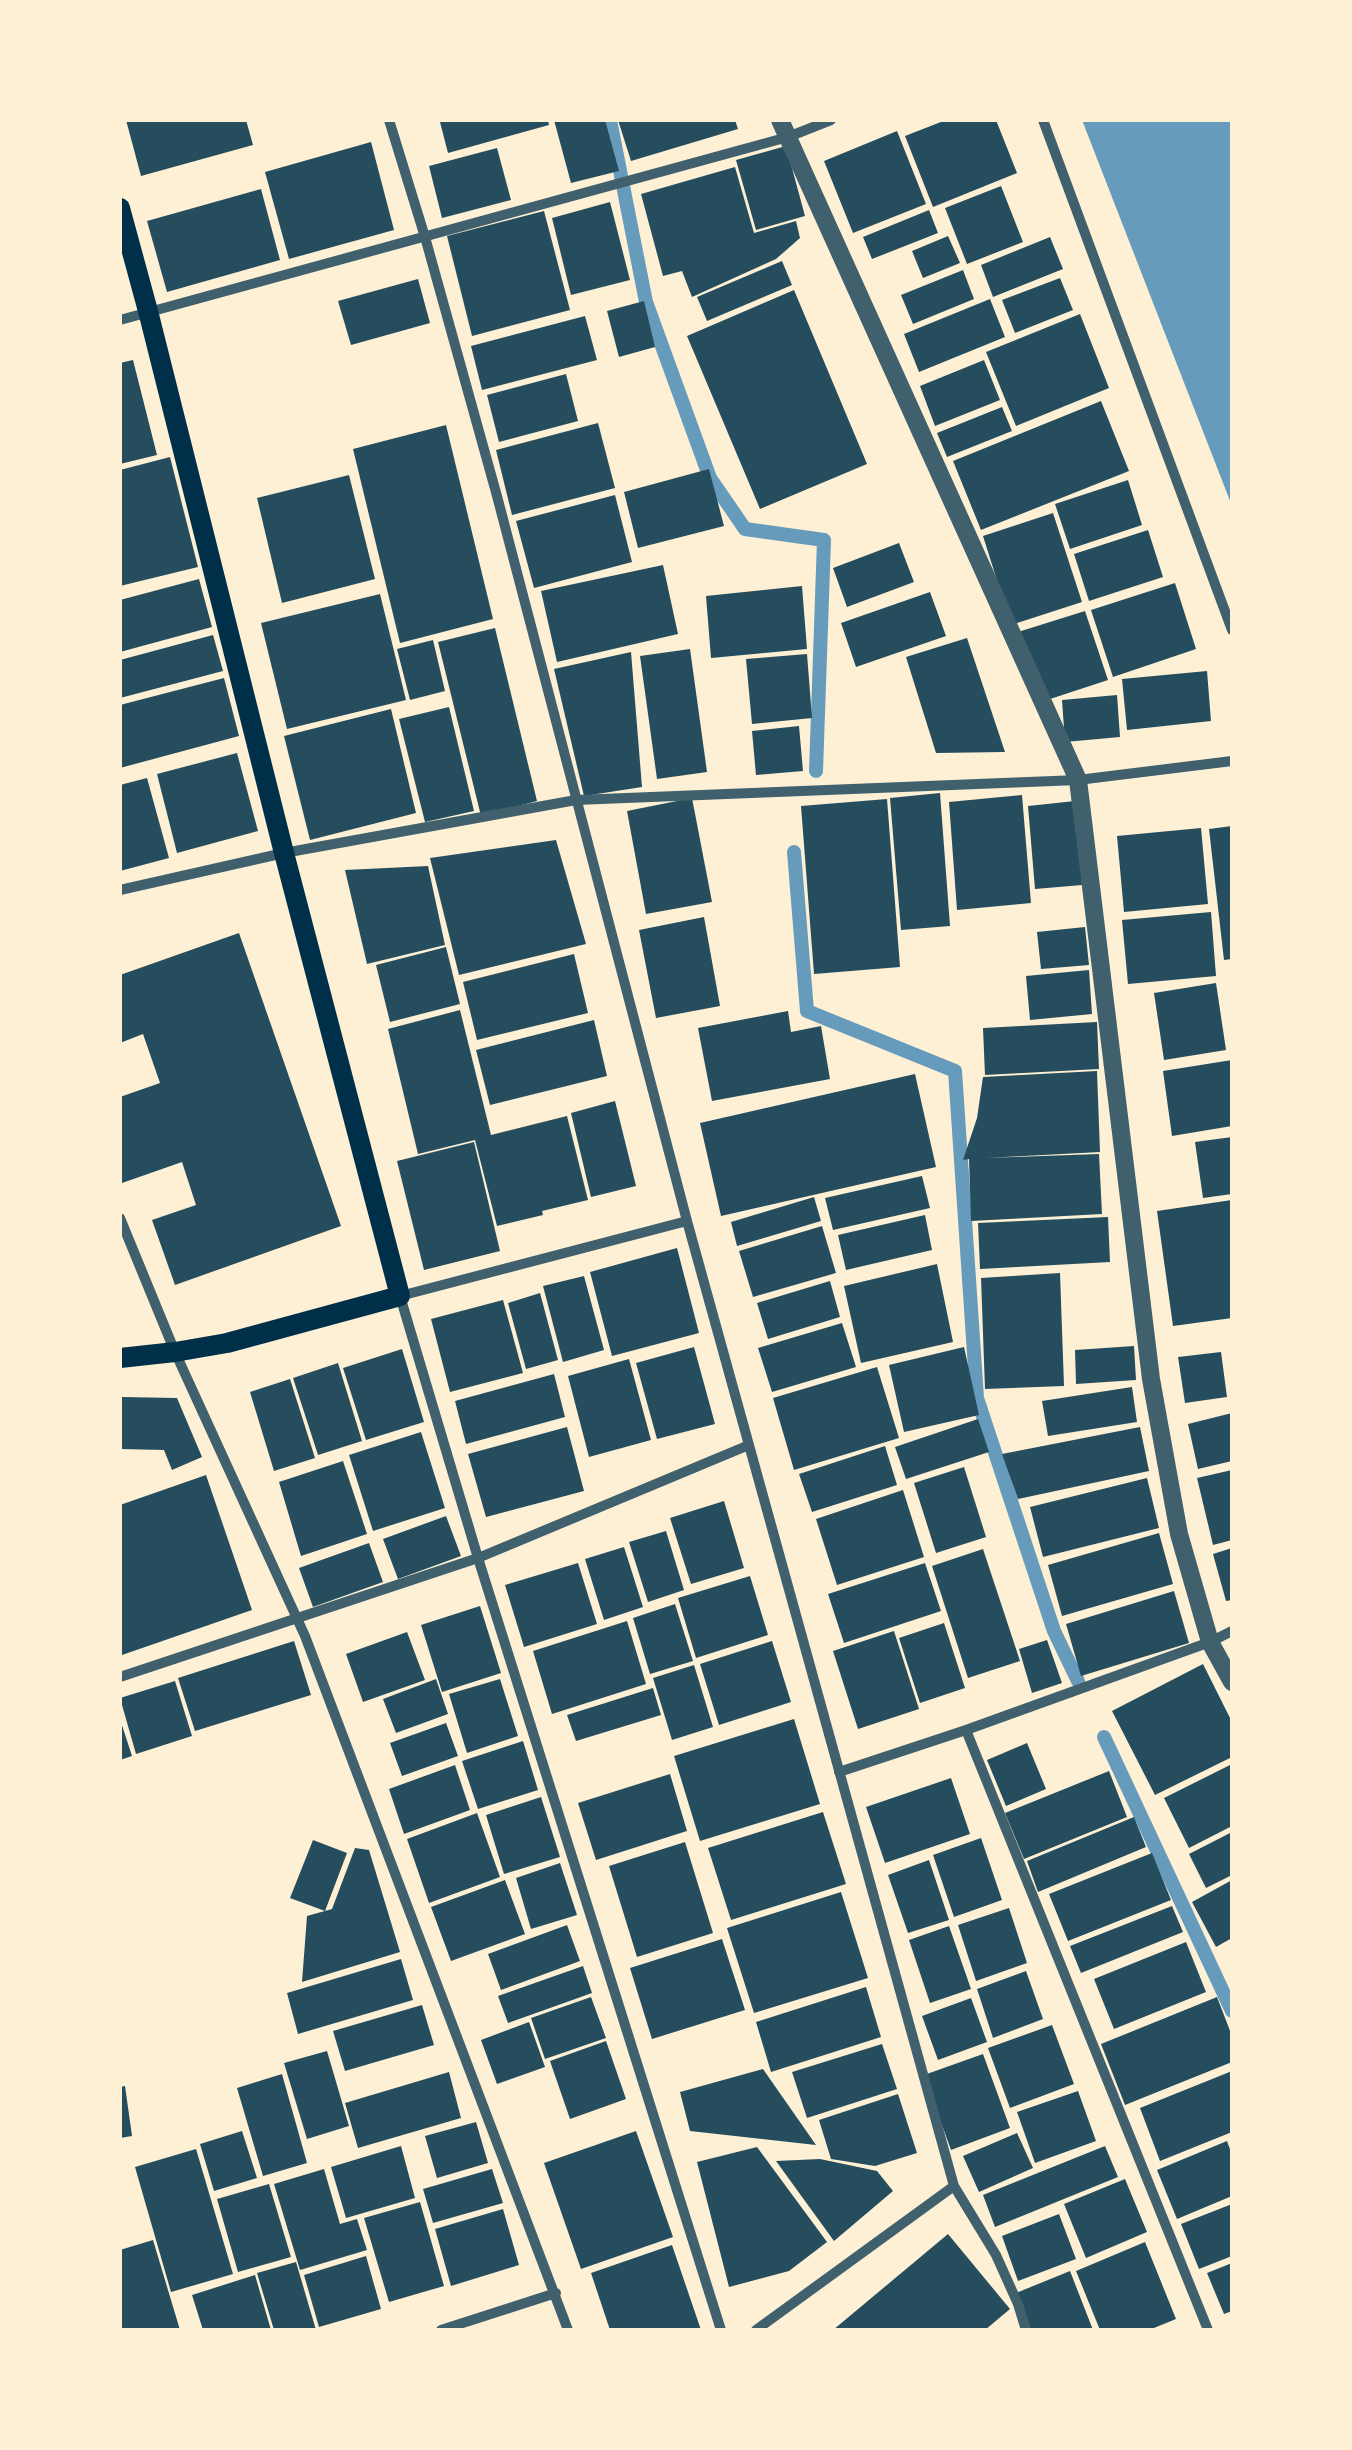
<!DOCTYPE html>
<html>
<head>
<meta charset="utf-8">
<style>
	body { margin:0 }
	#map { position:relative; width:1352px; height:2450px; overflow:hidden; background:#fdf0d5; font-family:Karla,sans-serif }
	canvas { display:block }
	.frame { position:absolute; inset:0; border:122px solid #fdf0d5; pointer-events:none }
</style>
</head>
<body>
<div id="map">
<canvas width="1352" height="2450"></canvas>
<div class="frame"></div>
</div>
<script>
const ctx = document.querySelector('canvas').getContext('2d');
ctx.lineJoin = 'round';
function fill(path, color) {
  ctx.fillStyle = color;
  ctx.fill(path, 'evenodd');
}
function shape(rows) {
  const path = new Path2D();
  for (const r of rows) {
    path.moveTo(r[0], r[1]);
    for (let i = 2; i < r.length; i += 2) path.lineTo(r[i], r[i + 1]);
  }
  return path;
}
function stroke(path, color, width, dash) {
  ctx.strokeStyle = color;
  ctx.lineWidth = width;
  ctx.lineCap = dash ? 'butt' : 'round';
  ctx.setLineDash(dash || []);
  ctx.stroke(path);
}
fill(shape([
	[1082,120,1232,120,1232,506]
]), '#669bbc');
stroke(shape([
	[610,120,646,302,710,478,745,529,824,540,816,771],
	[794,852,807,1011,955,1071,977,1398,1054,1631,1078,1681],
	[1104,1737,1232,2011]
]), '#669bbc', 14);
fill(shape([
	[126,120,246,120,253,145,141,176],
	[446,120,548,120,549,125,448,153,440,122],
	[554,120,605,120,619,171,571,183],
	[618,120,735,120,738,129,631,161],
	[946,120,996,120,1017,173,933,207,905,136],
	[897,131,926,204,853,233,824,161],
	[371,142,394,230,289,259,265,172],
	[786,146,805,216,756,230,736,160],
	[497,148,511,200,442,218,429,166],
	[735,167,754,233,796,221,800,238,776,259,692,297,682,271,663,276,641,194],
	[1001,186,1023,242,967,264,945,208],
	[261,189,280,260,167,292,147,221],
	[610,202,630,280,571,295,552,218],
	[929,210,938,233,872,259,863,237],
	[544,211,570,310,472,336,447,236],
	[948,236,960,263,923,278,912,251],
	[1050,237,1063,269,993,297,981,265],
	[782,261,792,285,707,321,697,297],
	[963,270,974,299,913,324,901,295],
	[1060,278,1073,310,1015,333,1002,300],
	[418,279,430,323,351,345,338,301],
	[794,290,867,464,760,509,687,336],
	[990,299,1005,337,919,372,904,334],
	[644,301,655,347,619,357,607,311],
	[1080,314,1109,388,1016,426,986,352],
	[585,316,597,360,482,390,471,346],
	[133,360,157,455,120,464,120,363],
	[984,360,1000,400,935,426,920,386],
	[566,374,578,421,499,442,487,395],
	[1101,401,1129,471,981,530,953,461],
	[1002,407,1012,431,947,457,937,433],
	[598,423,615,488,512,515,496,450],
	[446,425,493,619,400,643,353,449],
	[170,457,198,567,120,586,120,470],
	[709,469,724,526,638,548,624,492],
	[349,475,375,579,282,603,257,498],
	[1128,480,1142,525,1070,549,1055,504],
	[615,495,632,562,534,588,516,521],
	[1053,513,1082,602,1011,625,983,536],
	[1148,530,1163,577,1089,601,1074,554],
	[899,543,914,582,847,607,833,568],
	[663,565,678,634,557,662,541,591],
	[199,579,212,627,120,652,120,600],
	[1175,583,1196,649,1113,677,1091,610],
	[802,586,807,649,711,658,706,596],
	[930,592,946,636,856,667,841,623],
	[380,594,406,700,287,729,261,623],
	[1085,611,1108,680,1041,702,1018,632],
	[495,628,537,801,481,816,438,642],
	[213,635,223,671,120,698,120,660],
	[967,638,1005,752,936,753,906,657],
	[433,640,445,691,410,700,397,649],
	[690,649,707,772,657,779,640,656],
	[631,652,642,787,584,796,554,669],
	[807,654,812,718,752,724,746,659],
	[1207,671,1211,721,1127,730,1122,679],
	[224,678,239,736,120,768,120,705],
	[1117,695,1120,737,1065,742,1062,700],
	[449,707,474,811,425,822,399,719],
	[391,709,416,813,310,840,284,736],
	[799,726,803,771,756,775,752,731],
	[237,753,258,831,177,853,157,774],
	[147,778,169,858,120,871,120,785],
	[940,793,950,926,901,930,890,798],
	[1022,795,1031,903,957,910,949,802],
	[692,798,712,902,646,914,627,811],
	[887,799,900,967,814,974,801,806],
	[1075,801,1082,885,1035,889,1028,806],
	[1232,826,1232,959,1224,960,1209,829],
	[1201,828,1208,904,1124,912,1117,836],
	[556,840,586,944,459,975,430,858],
	[428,866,445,945,367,964,345,870],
	[1211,912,1216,976,1128,984,1122,920],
	[704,917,720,1006,656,1018,639,930],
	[1085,927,1089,965,1041,969,1037,932],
	[239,933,341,1226,175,1285,152,1220,196,1205,182,1162,122,1183,120,1177,120,1097,160,1083,143,1034,120,1043,120,975],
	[446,947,460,1004,390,1022,376,965],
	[574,954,588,1013,477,1040,463,982],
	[1089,970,1092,1014,1030,1020,1026,976],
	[1216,983,1226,1050,1164,1060,1154,993],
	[460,1010,491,1135,567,1116,588,1200,542,1211,543,1215,497,1226,475,1140,418,1154,388,1029],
	[788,1011,791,1032,821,1026,830,1079,712,1101,698,1028],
	[594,1020,607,1076,490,1105,476,1050],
	[1097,1022,1099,1069,985,1075,983,1028],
	[1232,1060,1232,1126,1172,1136,1163,1071],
	[1097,1071,1100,1152,986,1158,1099,1154,1102,1214,971,1221,969,1159,963,1160,977,1118,983,1077],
	[915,1074,936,1167,721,1216,700,1123],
	[615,1101,636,1186,591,1197,571,1113],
	[1232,1137,1232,1194,1203,1198,1195,1142],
	[474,1142,500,1251,424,1270,397,1161],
	[922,1176,930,1208,833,1230,825,1198],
	[814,1197,821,1221,737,1246,731,1222],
	[1232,1200,1232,1318,1173,1326,1157,1211],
	[925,1215,932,1250,846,1270,838,1235],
	[1108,1217,1110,1262,980,1269,978,1223],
	[822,1226,836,1273,753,1297,739,1251],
	[677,1248,699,1333,612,1356,590,1272],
	[937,1264,953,1342,861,1363,844,1286],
	[1060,1273,1064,1386,985,1389,981,1278],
	[584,1276,604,1350,563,1362,543,1286],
	[830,1281,840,1317,768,1339,757,1303],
	[540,1293,558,1360,526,1369,508,1303],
	[503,1300,523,1373,450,1392,431,1319],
	[842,1323,856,1367,772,1392,758,1348],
	[1134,1346,1136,1380,1076,1384,1075,1350],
	[694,1347,715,1424,657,1439,636,1363],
	[964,1347,979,1415,904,1432,889,1365],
	[402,1349,424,1422,366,1440,343,1368],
	[1221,1352,1227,1397,1185,1403,1178,1357],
	[629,1359,651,1440,589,1457,568,1376],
	[338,1363,362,1441,318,1455,293,1378],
	[877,1367,899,1438,794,1470,773,1398],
	[554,1374,565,1417,466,1444,455,1401],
	[290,1379,315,1458,274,1471,250,1392],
	[1132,1387,1137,1422,1048,1436,1042,1401],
	[122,1397,177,1398,202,1457,172,1470,164,1450,120,1449],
	[1232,1413,1232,1461,1198,1469,1188,1424],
	[978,1419,989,1452,906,1479,895,1447],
	[567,1427,584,1491,486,1517,468,1454],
	[1140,1427,1149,1471,1018,1499,1002,1454],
	[421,1432,445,1508,373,1531,349,1455],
	[885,1446,897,1485,812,1512,799,1474],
	[343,1461,367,1534,301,1556,279,1482],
	[964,1467,986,1537,936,1553,914,1483],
	[1232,1470,1232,1540,1213,1545,1197,1478],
	[206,1475,252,1610,122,1655,120,1505],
	[1147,1478,1159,1528,1043,1557,1030,1507],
	[903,1490,924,1557,837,1585,816,1519],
	[724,1501,744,1568,691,1584,670,1518],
	[446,1516,461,1556,398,1579,383,1539],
	[666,1531,684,1590,648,1602,629,1542],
	[1159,1533,1173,1584,1062,1616,1048,1565],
	[369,1543,383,1582,313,1607,299,1568],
	[624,1547,643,1607,604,1620,585,1559],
	[1232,1548,1232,1600,1226,1601,1213,1554],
	[983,1549,1020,1661,968,1678,932,1566],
	[578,1563,597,1624,524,1647,505,1585],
	[925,1563,941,1611,844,1643,828,1594],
	[750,1576,768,1635,696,1658,678,1598],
	[1174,1591,1189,1643,1081,1676,1066,1624],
	[675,1604,693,1661,650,1674,633,1618],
	[480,1606,501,1673,442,1692,421,1625],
	[627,1621,646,1684,552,1714,533,1651],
	[944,1623,965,1688,920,1703,899,1638],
	[894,1631,919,1709,858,1729,833,1651],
	[407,1632,425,1680,363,1702,346,1654],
	[1047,1640,1062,1683,1032,1693,1019,1649],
	[294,1641,311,1695,195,1731,178,1678],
	[772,1641,791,1702,719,1725,700,1664],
	[1203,1664,1232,1722,1232,1757,1155,1795,1112,1711],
	[694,1665,713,1727,672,1740,653,1678],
	[436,1679,448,1714,396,1733,383,1699],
	[500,1679,518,1736,467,1753,449,1694],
	[175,1681,192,1736,136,1754,120,1698],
	[653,1688,661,1715,576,1741,567,1715],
	[120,1719,132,1756,120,1760],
	[794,1719,820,1804,700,1841,674,1756],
	[446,1723,458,1756,402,1776,390,1743],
	[523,1741,538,1790,478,1809,462,1761],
	[1027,1743,1046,1789,1006,1806,987,1760],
	[1232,1764,1232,1826,1189,1848,1164,1798],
	[455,1765,470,1810,404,1834,389,1789],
	[1109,1771,1127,1817,1024,1859,1005,1813],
	[670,1774,687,1831,596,1860,578,1803],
	[951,1778,970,1834,885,1863,866,1807],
	[541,1797,560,1857,504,1874,486,1815],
	[823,1812,846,1884,731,1920,708,1848],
	[477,1813,500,1877,429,1903,407,1839],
	[1134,1817,1146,1847,1038,1892,1027,1861],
	[1232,1832,1232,1875,1206,1888,1189,1854],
	[981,1838,1002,1900,954,1917,933,1855],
	[313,1840,347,1853,325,1911,290,1898],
	[685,1842,713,1933,637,1957,609,1866],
	[355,1848,369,1850,400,1952,302,1982,307,1916,332,1909],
	[1152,1853,1171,1900,1068,1941,1049,1894],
	[929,1860,949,1920,908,1933,888,1875],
	[560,1863,577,1915,531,1929,516,1878],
	[505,1880,525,1934,451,1961,431,1907],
	[1232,1880,1232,1938,1216,1947,1192,1902],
	[841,1892,868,1978,754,2013,727,1928],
	[1172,1906,1183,1932,1081,1973,1070,1946],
	[1009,1908,1027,1963,976,1981,958,1925],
	[567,1925,580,1961,501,1990,488,1954],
	[949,1926,971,1989,930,2003,909,1940],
	[722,1939,745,2010,652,2039,630,1968],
	[1186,1942,1206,1992,1114,2029,1094,1979],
	[401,1959,413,2000,298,2034,287,1993],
	[583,1966,592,1993,508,2023,498,1996],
	[1026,1971,1043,2019,993,2038,977,1989],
	[866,1987,881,2037,771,2072,756,2022],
	[591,1997,606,2038,545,2059,531,2018],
	[1217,1997,1232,2036,1232,2062,1125,2105,1101,2044],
	[971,1998,987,2042,938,2060,922,2016],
	[422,2005,434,2045,345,2071,333,2031],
	[529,2022,545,2067,497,2084,481,2040],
	[1052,2025,1074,2084,1010,2108,988,2048],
	[606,2041,626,2099,570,2119,550,2061],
	[882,2044,897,2089,807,2118,792,2072],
	[327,2051,349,2126,307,2139,284,2063],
	[983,2054,1010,2128,951,2150,924,2075],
	[763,2069,816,2145,690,2131,680,2092],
	[1232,2071,1232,2132,1160,2161,1140,2108],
	[449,2072,461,2118,358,2148,345,2103],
	[282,2074,307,2163,263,2176,237,2088],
	[125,2086,132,2136,120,2138,120,2087],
	[1078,2091,1096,2141,1035,2163,1017,2112],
	[898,2094,917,2153,875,2166,831,2159,819,2120],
	[476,2122,488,2163,437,2178,425,2136],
	[242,2131,257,2178,214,2191,200,2144],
	[636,2131,673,2237,581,2269,544,2163],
	[1017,2133,1033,2168,979,2192,963,2156],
	[1227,2141,1232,2155,1232,2196,1177,2219,1157,2170],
	[401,2146,415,2198,346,2218,331,2167],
	[1105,2146,1118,2177,995,2227,983,2195],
	[757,2147,827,2242,789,2271,729,2287,697,2162],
	[196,2149,233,2274,171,2292,135,2167],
	[820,2159,877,2171,893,2191,834,2241,776,2161],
	[324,2169,340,2224,357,2219,367,2250,300,2270,274,2184],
	[492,2169,503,2203,433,2223,423,2189],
	[1125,2179,1147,2232,1086,2258,1064,2204],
	[269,2184,291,2257,238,2272,217,2199],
	[420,2202,444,2286,389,2302,364,2218],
	[1232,2204,1232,2256,1199,2269,1181,2224],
	[503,2209,519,2265,451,2286,435,2229],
	[1059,2214,1076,2259,1018,2281,1002,2236],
	[948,2234,1010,2309,985,2330,833,2330],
	[153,2240,180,2330,120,2330,120,2250],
	[1145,2242,1176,2319,1149,2330,1100,2330,1076,2271],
	[672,2245,701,2330,610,2330,591,2273],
	[366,2256,381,2309,319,2327,304,2275],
	[296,2262,316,2330,274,2330,257,2273],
	[1232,2263,1232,2311,1224,2314,1207,2273],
	[1070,2271,1093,2330,1030,2330,1016,2293],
	[255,2275,271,2330,203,2330,192,2295]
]), '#264d5e');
stroke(shape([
	[389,120,425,237,497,496,687,1221,954,2186,996,2255,1018,2304,1026,2330],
	[1043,120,1232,630],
	[120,320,788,137,831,120],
	[120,890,284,853,576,800,1078,780,1232,761],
	[120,1218,175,1352,305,1636,568,2330],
	[687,1221,400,1296,478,1558,721,2330],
	[120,1677,478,1558,749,1445],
	[966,1730,1208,2330],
	[839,1772,966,1730,1210,1642,1232,1631],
	[441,2330,556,2293],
	[756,2330,954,2186]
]), '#3f606c', 10);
stroke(shape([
	[780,120,1078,780,1151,1379,1179,1534,1210,1642,1232,1682]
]), '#3f606c', 18);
stroke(shape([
	[120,208,148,311,284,853,400,1296,227,1343,175,1352,120,1358]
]), '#003049', 20);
</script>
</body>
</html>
